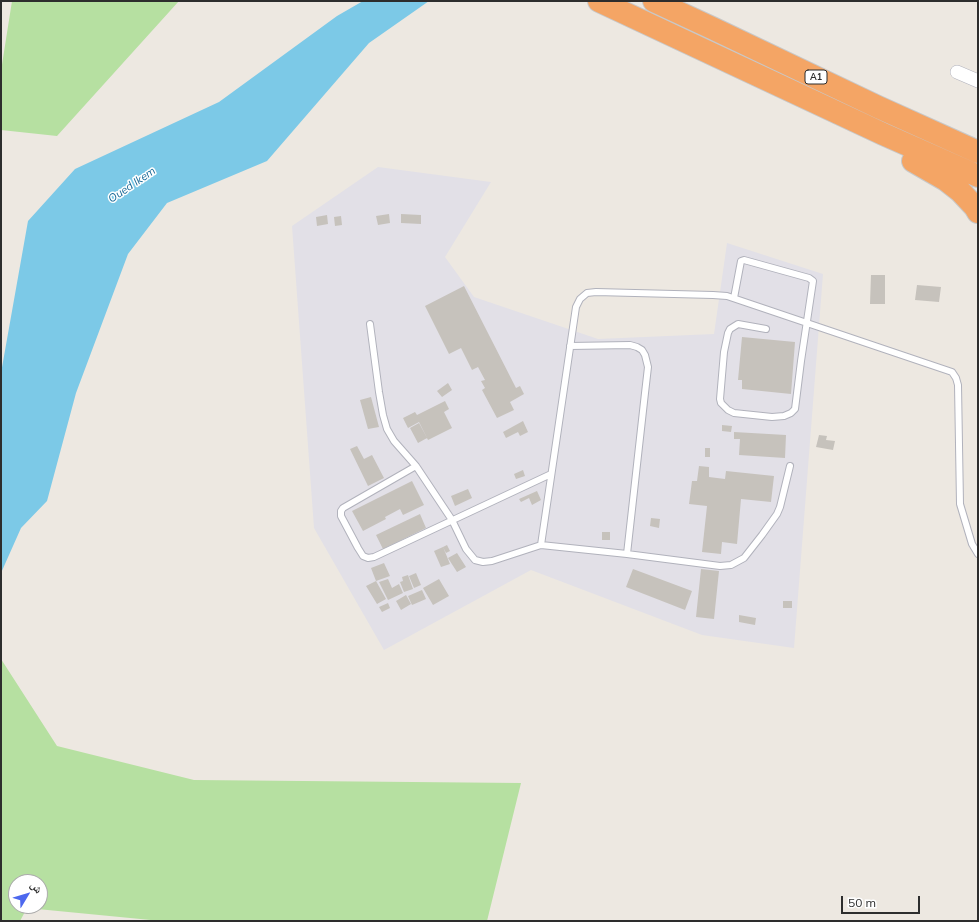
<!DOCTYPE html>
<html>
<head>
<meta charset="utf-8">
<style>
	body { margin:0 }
	#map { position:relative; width:979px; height:922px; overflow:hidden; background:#ede8e1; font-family:Mulish,"Noto Naskh Arabic",sans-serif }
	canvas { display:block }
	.frame { position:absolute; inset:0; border:2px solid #2d2d2d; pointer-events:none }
	.north { position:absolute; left:8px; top:874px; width:40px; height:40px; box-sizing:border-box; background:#fff; border:1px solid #ababab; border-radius:50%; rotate:52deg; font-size:11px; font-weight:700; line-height:16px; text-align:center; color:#2d2d2d }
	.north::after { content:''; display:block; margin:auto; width:14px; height:18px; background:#4d68ee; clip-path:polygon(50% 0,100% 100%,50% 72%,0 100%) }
	.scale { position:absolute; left:841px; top:896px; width:79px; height:18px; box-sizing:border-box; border:2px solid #2d2d2d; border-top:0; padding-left:5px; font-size:12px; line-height:14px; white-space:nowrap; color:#2d2d2d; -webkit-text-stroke:3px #fff; paint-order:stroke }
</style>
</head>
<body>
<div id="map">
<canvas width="979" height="922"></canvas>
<div class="frame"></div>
<div class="north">ش</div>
<div class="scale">50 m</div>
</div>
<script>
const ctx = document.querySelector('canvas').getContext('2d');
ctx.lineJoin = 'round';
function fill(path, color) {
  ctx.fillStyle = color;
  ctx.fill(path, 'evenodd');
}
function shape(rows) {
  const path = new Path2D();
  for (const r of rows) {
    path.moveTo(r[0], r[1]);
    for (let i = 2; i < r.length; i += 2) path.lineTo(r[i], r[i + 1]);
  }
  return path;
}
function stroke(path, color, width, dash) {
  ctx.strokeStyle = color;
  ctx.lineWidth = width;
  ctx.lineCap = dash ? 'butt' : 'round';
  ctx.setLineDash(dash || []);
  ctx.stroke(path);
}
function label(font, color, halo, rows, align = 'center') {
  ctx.font = font + ' Mulish,sans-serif';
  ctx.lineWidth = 3;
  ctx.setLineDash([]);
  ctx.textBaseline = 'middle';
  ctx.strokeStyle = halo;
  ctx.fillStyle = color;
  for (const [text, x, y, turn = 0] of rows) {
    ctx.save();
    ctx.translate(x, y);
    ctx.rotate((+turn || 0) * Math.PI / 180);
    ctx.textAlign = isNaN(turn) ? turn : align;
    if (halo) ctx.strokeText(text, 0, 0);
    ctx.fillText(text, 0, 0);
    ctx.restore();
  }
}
fill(shape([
	[378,167,491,182,445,257,474,297,598,339,714,334,727,243,823,274,794,648,702,635,531,570,384,650,314,528,292,226]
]), '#e2e0e7');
fill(shape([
	[12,1,179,1,57,136,1,130,1,71],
	[1,659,57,746,194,780,521,783,487,921,161,921,27,908,20,921,1,921],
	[16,882,40,882,40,906,16,906]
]), '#b6e0a1');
fill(shape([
	[363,1,429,1,369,43,267,161,167,203,128,254,76,393,47,501,21,528,1,573,1,373,28,221,75,169,219,102,337,16]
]), '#7cc9e7');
fill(shape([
	[389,214,390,223,378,225,376,216],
	[401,214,421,215,421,224,401,223],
	[327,215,328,224,317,226,316,217],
	[341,216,342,225,335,226,334,217],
	[871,275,885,275,885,304,870,304],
	[917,285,941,287,939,302,915,300],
	[464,286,516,388,520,386,524,394,510,402,514,410,497,418,482,390,485,388,481,381,485,380,478,367,472,370,461,348,449,354,425,306],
	[742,337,795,342,791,394,742,389,742,380,738,380],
	[448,383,452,390,442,397,437,391],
	[371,397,379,427,368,429,360,400],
	[445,401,449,409,444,412,452,428,428,440,419,422,408,428,403,418,415,412,417,415],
	[523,421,528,432,520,436,518,432,506,438,503,432],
	[419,423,427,438,418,443,410,428],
	[722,425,732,426,731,432,722,431],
	[734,432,786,435,785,458,739,455,740,439,734,439],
	[819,435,827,436,826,440,835,441,833,450,816,447],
	[357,446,364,459,372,455,384,478,368,486,350,449],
	[705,448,710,448,710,457,705,457],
	[699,466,709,467,709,477,725,479,726,471,774,476,771,502,741,499,737,544,722,542,721,554,702,552,707,506,689,504,692,481,697,481],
	[523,470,525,476,516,479,514,474],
	[412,481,424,505,403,515,400,509,385,517,386,519,363,531,352,511],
	[468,489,472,498,455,506,451,496],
	[537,491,541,500,532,505,529,498,521,502,519,499],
	[420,514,426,528,383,549,376,535],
	[651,518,660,519,659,528,650,526],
	[602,532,610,532,610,540,602,540],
	[447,545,450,551,446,553,443,547],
	[443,547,450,564,441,567,434,551],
	[457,553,466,567,457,572,448,558],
	[384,563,390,576,376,581,371,568],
	[633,569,692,591,685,610,626,587],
	[701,569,719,571,714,619,696,617],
	[416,573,421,585,414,588,409,576],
	[408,575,413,589,404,592,400,582,403,581,402,577],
	[388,579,392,588,399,584,403,593,388,600,379,582],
	[439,579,449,596,433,605,423,588],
	[376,581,386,599,377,604,366,586],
	[422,590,426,599,412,605,408,596],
	[406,595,411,604,401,610,396,601],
	[783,601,792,601,792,608,783,608],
	[388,603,390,608,382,612,379,607],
	[739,615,756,618,755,625,739,622]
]), '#c6c2bc');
const lane = shape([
	[734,298,741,261,744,260,809,278,813,281,801,361,795,409,791,413,784,416,772,417,734,413,728,410,721,403,720,399,724,352,728,333,730,329,738,324,766,329],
	[370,324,379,392,383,415,387,429,394,441,416,466,452,520,466,549,475,560,483,562,492,561,541,545,627,554],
	[570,346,630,345,637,347,642,350,645,355,648,367,645,393,627,554,720,566,731,565,744,558,762,535,777,514,780,507,790,466],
	[416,466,343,508,341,511,341,516,358,548,363,556,368,558,374,557,551,474],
	[541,545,576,307,580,299,587,293,596,292,713,295,727,296,952,372,956,378,958,385,960,504,972,544,978,554]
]);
const street = shape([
	[957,72,978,81]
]);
const highway = shape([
	[599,1,883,134,978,176],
	[654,1,712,28,878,107,978,152],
	[913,161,946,180,960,191,975,207,978,212]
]);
stroke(lane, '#b1b2bc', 8);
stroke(street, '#b1b2bc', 14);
stroke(highway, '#c8c8c8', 24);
stroke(lane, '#fff', 6);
stroke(street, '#fff', 13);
stroke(highway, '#f4a565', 22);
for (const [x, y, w] of [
	[816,77,22]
]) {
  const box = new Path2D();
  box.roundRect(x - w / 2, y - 7, w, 14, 3);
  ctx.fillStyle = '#fff';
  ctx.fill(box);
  stroke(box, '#2d2d2d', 1);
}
label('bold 9px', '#2d2d2d', null, [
	["A1",816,77]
]);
label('italic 11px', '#176997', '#fff', [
	["Oued Ikem",132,185,-34]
]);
</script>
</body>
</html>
